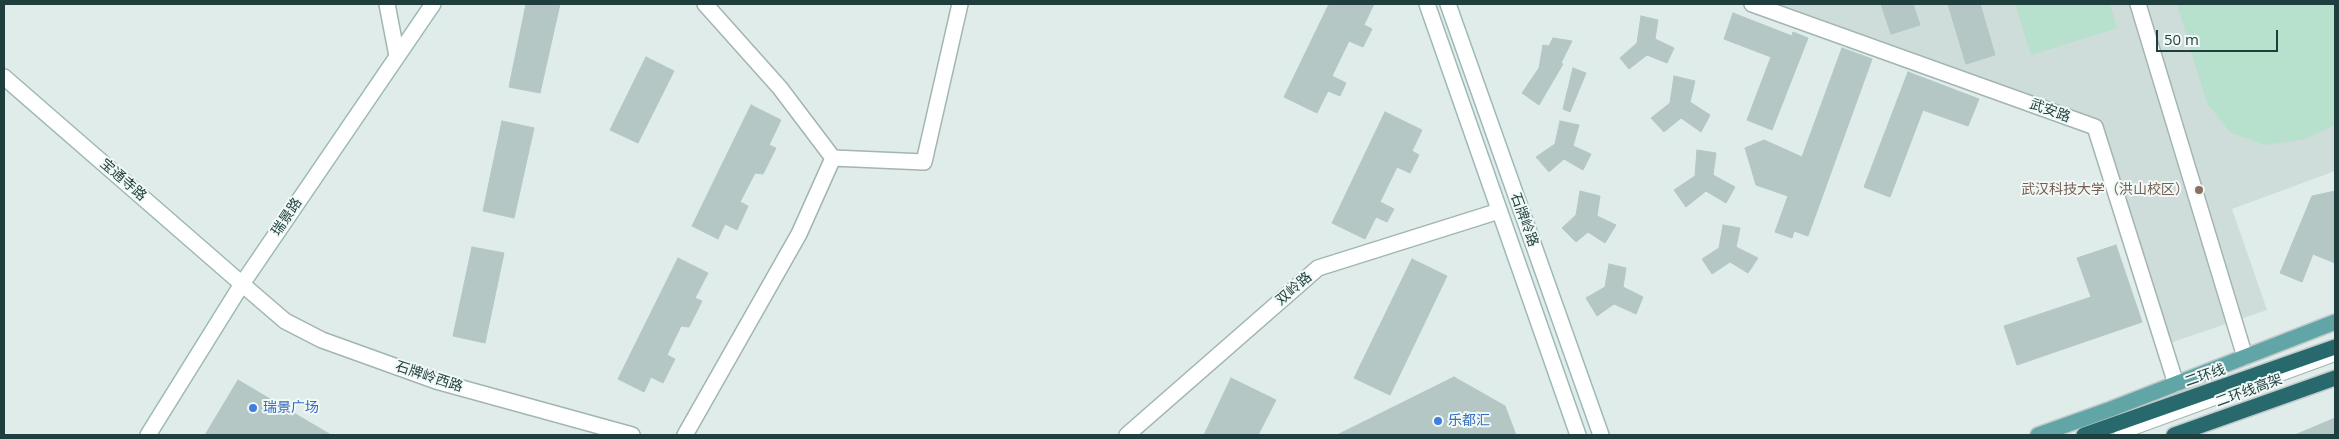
<!DOCTYPE html>
<html>
<head>
<meta charset="utf-8">
<style>
	body { margin:0 }
	#map { position:relative; width:2339px; height:439px; overflow:hidden; background:#e0ecea; font-family:"Open Sans",sans-serif }
	canvas { display:block }
	.frame { position:absolute; inset:0; border:5px solid #1f3e3e; pointer-events:none }
	.scale { position:absolute; left:2156px; top:30px; width:122px; height:22px; box-sizing:border-box; border:2px solid #1f3e3e; border-top:0; padding-left:6px; font-size:15px; line-height:18px; white-space:nowrap; color:#1f3e3e; -webkit-text-stroke:4px #f1f9f7; paint-order:stroke }
</style>
</head>
<body>
<div id="map">
<canvas width="2339" height="439"></canvas>
<div class="frame"></div>
<div class="scale">50 m</div>
</div>
<script>
const ctx = document.querySelector('canvas').getContext('2d');
ctx.lineJoin = 'round';
function fill(path, color) {
  ctx.fillStyle = color;
  ctx.fill(path, 'evenodd');
}
function shape(rows) {
  const path = new Path2D();
  for (const r of rows) {
    path.moveTo(r[0], r[1]);
    for (let i = 2; i < r.length; i += 2) path.lineTo(r[i], r[i + 1]);
  }
  return path;
}
function stroke(path, color, width, dash) {
  ctx.strokeStyle = color;
  ctx.lineWidth = width;
  ctx.lineCap = dash ? 'butt' : 'round';
  ctx.setLineDash(dash || []);
  ctx.stroke(path);
}
function label(font, color, halo, rows, align = 'center') {
  ctx.font = font + ' "Open Sans","Noto Sans SC",sans-serif';
  ctx.lineWidth = 4;
  ctx.setLineDash([]);
  ctx.textBaseline = 'middle';
  ctx.strokeStyle = halo;
  ctx.fillStyle = color;
  for (const [text, x, y, turn = 0] of rows) {
    ctx.save();
    ctx.translate(x, y);
    ctx.rotate((+turn || 0) * Math.PI / 180);
    ctx.textAlign = isNaN(turn) ? turn : align;
    if (halo) ctx.strokeText(text, 0, 0);
    ctx.fillText(text, 0, 0);
    ctx.restore();
  }
}
fill(shape([
	[1752,4,2335,4,2335,171,2232,209,2267,310,2164,345,2095,127]
]), '#cedcda');
fill(shape([
	[2015,4,2110,4,2117,28,2031,55],
	[2177,4,2335,4,2335,125,2305,139,2265,145,2230,132,2207,103]
]), '#b7e0cd');
const building = shape([
	[526,4,560,4,540,93,509,87,526,4],
	[1329,4,1374,4,1364,25,1372,29,1363,47,1349,41,1332,76,1346,83,1340,96,1328,91,1317,113,1284,97,1329,4],
	[1881,4,1913,4,1920,25,1891,34,1881,4],
	[1948,4,1980,4,1995,55,1966,64,1948,4],
	[1733,13,1792,36,1793,32,1808,38,1772,130,1747,120,1771,57,1724,39,1733,13],
	[1641,16,1658,20,1655,39,1674,48,1667,63,1647,55,1629,69,1620,58,1637,43,1641,16],
	[1553,38,1572,41,1561,63,1563,64,1539,105,1522,93,1539,68,1543,45,1549,46,1553,38],
	[1842,48,1872,59,1808,236,1794,231,1792,238,1775,232,1788,196,1756,185,1745,148,1764,140,1802,157,1842,48],
	[646,57,674,71,638,143,610,130,646,57],
	[1573,68,1586,73,1570,112,1563,109,1573,68],
	[1908,72,1979,99,1968,126,1923,110,1890,197,1864,187,1908,72],
	[1674,76,1695,81,1690,102,1710,115,1701,132,1681,118,1664,132,1651,118,1670,103,1674,76],
	[751,105,781,120,769,145,776,148,763,174,755,173,740,202,748,206,737,230,725,224,718,239,692,226,751,105],
	[1385,112,1422,130,1412,151,1419,155,1410,173,1397,167,1380,202,1394,209,1387,222,1376,217,1365,239,1332,223,1385,112],
	[502,121,534,128,514,218,483,211,502,121],
	[1560,121,1579,125,1573,146,1591,154,1583,170,1564,159,1549,172,1536,157,1555,144,1560,121],
	[1697,150,1716,153,1713,175,1735,187,1726,203,1706,191,1686,207,1674,190,1695,176,1697,150],
	[1580,191,1600,196,1597,216,1616,225,1605,243,1588,232,1576,242,1562,228,1576,215,1580,191],
	[2335,191,2335,263,2313,254,2302,282,2280,273,2312,196,2335,191],
	[1723,225,1740,228,1736,247,1758,258,1748,273,1730,262,1712,274,1702,259,1719,248,1723,225],
	[2116,245,2142,322,2017,365,2004,326,2091,297,2077,258,2116,245],
	[472,247,504,253,485,343,453,336,472,247],
	[678,258,708,273,695,298,702,301,689,327,681,326,667,355,675,359,663,383,651,377,644,392,618,379,678,258],
	[1412,259,1447,276,1390,395,1354,378,1412,259],
	[1609,264,1626,268,1623,287,1643,297,1636,314,1614,304,1597,316,1586,298,1605,287,1609,264],
	[1454,377,1505,406,1516,435,1337,435,1454,377],
	[1231,378,1276,400,1258,435,1204,435,1231,378],
	[238,380,331,435,205,435,238,380],
	[2335,418,2335,435,2295,435,2335,418]
]);
fill(building, '#b5c7c4');
stroke(building, '#b2c7c4', 1);
const lane = shape([
	[2119,435,2335,356]
]);
const street = shape([
	[387,4,397,56],
	[705,4,780,88,833,158],
	[1752,4,2095,127,2176,384],
	[2138,4,2245,357],
	[242,284,285,321,322,340,436,381,632,435],
	[685,435,799,234,833,158,924,162,960,4],
	[1127,435,1318,268,1499,211]
]);
const secondary = shape([
	[1427,4,1578,435],
	[1448,4,1601,435],
	[4,77,242,284],
	[148,435,242,284,433,4]
]);
const primary = shape([
	[2038,435,2111,409,2335,322]
]);
const highway = shape([
	[2084,435,2335,347],
	[2174,435,2335,378]
]);
stroke(lane, '#a2b4b3', 12);
stroke(street, '#a2b4b3', 18);
stroke(secondary, '#9db9b7', 18);
stroke(primary, '#c0c9c9', 18);
stroke(highway, '#c0c9c9', 18);
stroke(lane, '#fff', 10);
stroke(street, '#fff', 15);
stroke(secondary, '#fff', 15);
stroke(primary, '#61a5a6', 15);
stroke(highway, '#28696d', 15);
for (const [x, y, r, color] of [
	[2199,190,5,"#8d6e63"],
	[253,408,5,"#3f7fe0"],
	[1438,421,5,"#3f7fe0"]
]) {
  const dot = new Path2D();
  dot.arc(x, y, r, 0, 2 * Math.PI);
  ctx.fillStyle = color;
  ctx.fill(dot);
  stroke(dot, '#f1f9f7', 2);
}
label('14px', '#1f3e3e', '#f1f9f7', [
	["武安路",2050,111,20],
	["宝通寺路",123,180,41],
	["瑞景路",287,217,-56],
	["石牌岭路",1524,220,70],
	["双岭路",1294,289,-41],
	["二环线",2205,376,-19],
	["石牌岭西路",429,377,18],
	["二环线高架",2249,391,-20]
]);
label('14px', '#785e54', '#f1f9f7', [
	["武汉科技大学（洪山校区）",2189,190]
], 'right');
label('14px', '#366cbe', '#f1f9f7', [
	["瑞景广场",263,408],
	["乐都汇",1448,421]
], 'left');
</script>
</body>
</html>
